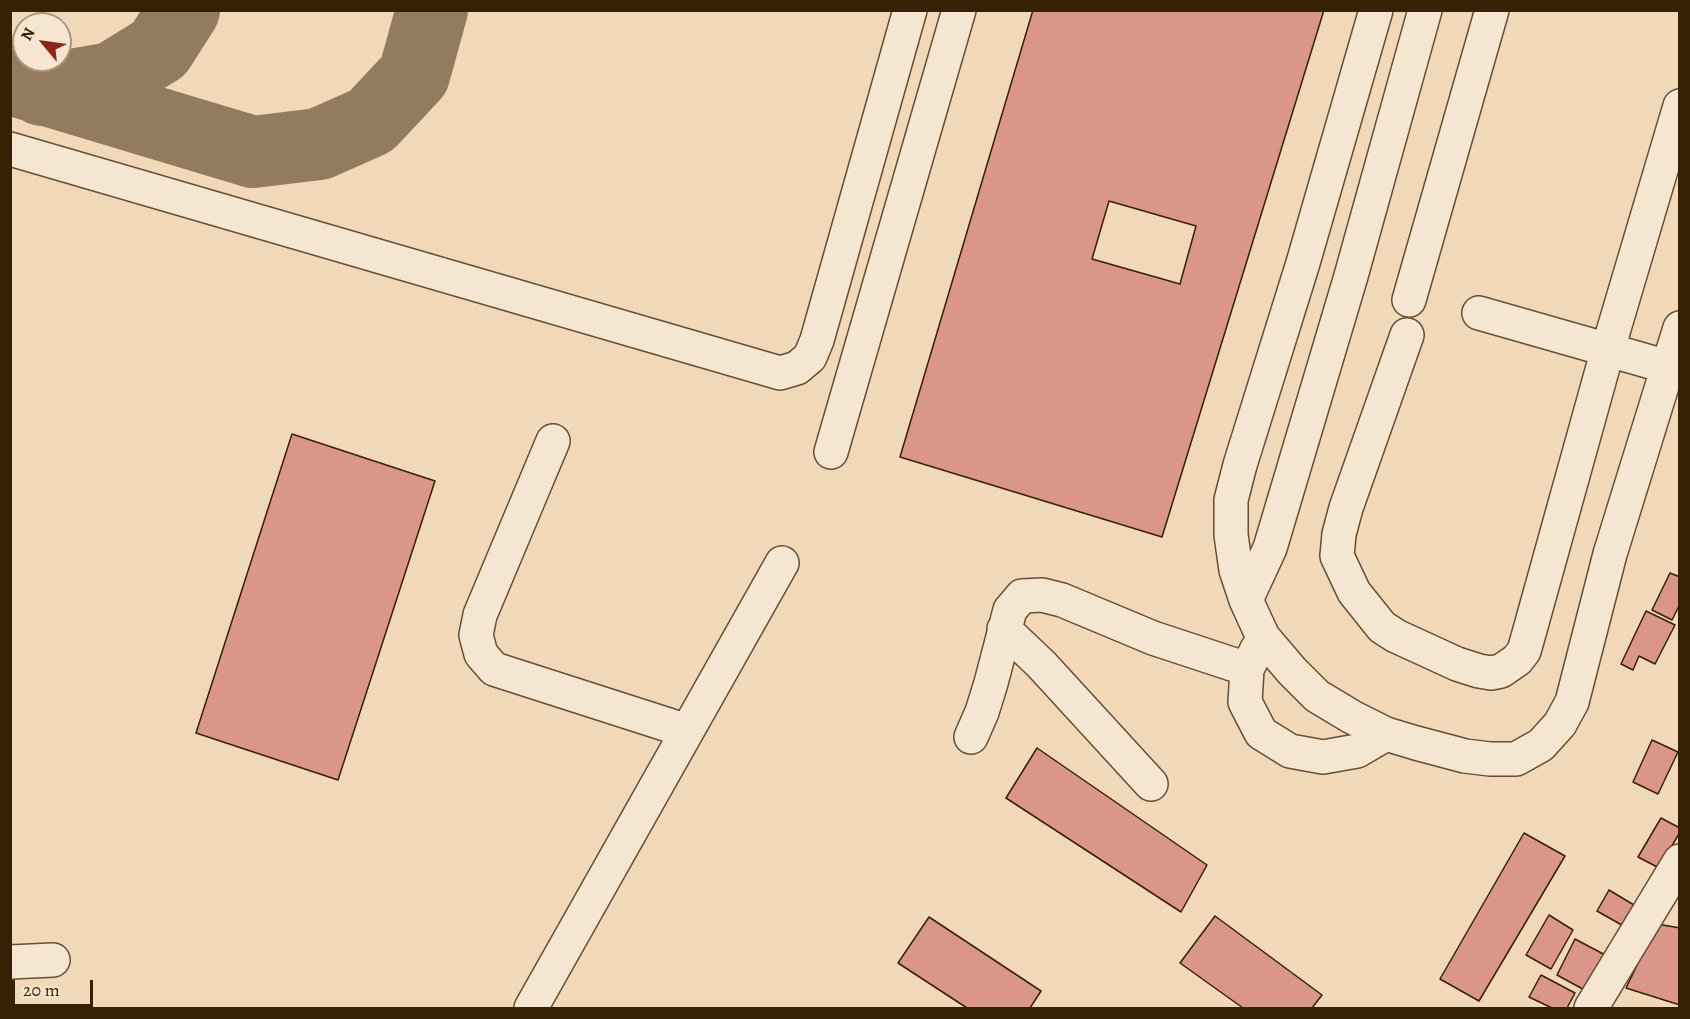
<!DOCTYPE html>
<html>
<head>
<meta charset="utf-8">
<style>
	body { margin:0 }
	#map { position:relative; width:1690px; height:1019px; overflow:hidden; background:#f0d8b8; font-family:Alegreya,serif }
	canvas { display:block }
	.frame { position:absolute; inset:0; border:12px solid #362105; pointer-events:none }
	.north { position:absolute; left:12px; top:12px; width:60px; height:60px; box-sizing:border-box; background:#f5e6d1; border:2px solid #a9977f; border-radius:50%; rotate:299deg; font-size:16px; font-weight:700; line-height:24px; text-align:center; color:#362105 }
	.north::after { content:''; display:block; margin:auto; width:21px; height:27px; background:#8f2418; clip-path:polygon(50% 0,100% 100%,50% 72%,0 100%) }
	.scale { position:absolute; left:12px; top:980px; width:81px; height:27px; box-sizing:border-box; border:3px solid #362105; border-top:0; padding-left:8px; font-size:18px; line-height:21px; white-space:nowrap; color:#362105; -webkit-text-stroke:4px #f5e6d1; paint-order:stroke }
</style>
</head>
<body>
<div id="map">
<canvas width="1690" height="1019"></canvas>
<div class="frame"></div>
<div class="north">N</div>
<div class="scale">20 m</div>
</div>
<script>
const ctx = document.querySelector('canvas').getContext('2d');
ctx.lineJoin = 'round';
function shape(rows) {
  const path = new Path2D();
  for (const r of rows) {
    path.moveTo(r[0], r[1]);
    for (let i = 2; i < r.length; i += 2) path.lineTo(r[i], r[i + 1]);
  }
  return path;
}
function stroke(path, color, width, dash) {
  ctx.strokeStyle = color;
  ctx.lineWidth = width;
  ctx.lineCap = dash ? 'butt' : 'round';
  ctx.setLineDash(dash || []);
  ctx.stroke(path);
}
function fill(path, color) {
  ctx.fillStyle = color;
  ctx.fill(path, 'evenodd');
}
stroke(shape([
	[10,79,253,152,319,144,371,121,414,75,432,10],
	[42,90,112,78,159,49,184,10]
]), '#937c5e', 72);
const building = shape([
	[1033,10,1324,10,1162,537,900,457,1033,10],
	[1109,201,1196,226,1180,284,1092,259,1109,201],
	[292,434,435,481,338,780,196,733,292,434],
	[1670,573,1680,577,1680,604,1672,620,1652,610,1670,573],
	[1646,611,1675,625,1655,664,1639,656,1633,670,1621,664,1646,611],
	[1652,740,1678,752,1658,794,1633,782,1652,740],
	[1037,748,1207,865,1181,912,1006,798,1037,748],
	[1661,818,1680,828,1680,832,1659,868,1638,857,1661,818],
	[1524,833,1565,856,1479,1001,1440,979,1524,833],
	[1609,890,1639,908,1627,928,1597,911,1609,890],
	[1549,915,1573,930,1551,969,1526,955,1549,915],
	[1215,916,1322,995,1312,1008,1243,1008,1180,963,1215,916],
	[929,917,1041,991,1030,1008,967,1008,898,963,929,917],
	[1657,924,1680,928,1680,1005,1626,988,1657,924],
	[1575,939,1609,957,1590,993,1557,975,1575,939],
	[1541,975,1575,993,1567,1008,1552,1008,1529,997,1541,975]
]);
fill(building, '#da9688');
stroke(building, '#362105', 1.5);
const minor = shape([
	[1376,10,1303,263,1240,465,1231,500,1231,535,1236,570,1246,600,1263,637,1292,671,1317,696,1352,717,1386,734,1416,743,1465,756,1490,759,1516,759,1541,745,1560,724,1572,702,1610,554,1680,328],
	[10,149,780,373,797,368,810,357,817,340,910,10],
	[1409,300,1492,10],
	[1479,313,1668,367],
	[1407,335,1346,508,1339,534,1337,556,1354,592,1382,627,1396,636,1457,664,1479,671,1491,673,1501,671,1517,660,1524,651,1528,637,1608,349,1680,106],
	[553,441,480,615,476,635,481,654,494,669,687,731],
	[831,452,959,10],
	[1246,600,1270,548,1351,276,1425,10],
	[1004,629,1041,664,1151,784],
	[1257,649,1247,669,1245,702,1261,733,1290,751,1323,757,1357,751,1386,734],
	[971,737,982,712,991,683,1010,610,1022,596,1042,595,1062,600,1153,638,1247,669],
	[10,962,53,960],
	[531,1008,782,563],
	[1591,1008,1680,861]
]);
stroke(minor, '#644f32', 36);
stroke(minor, '#f5e6d1', 33);
</script>
</body>
</html>
